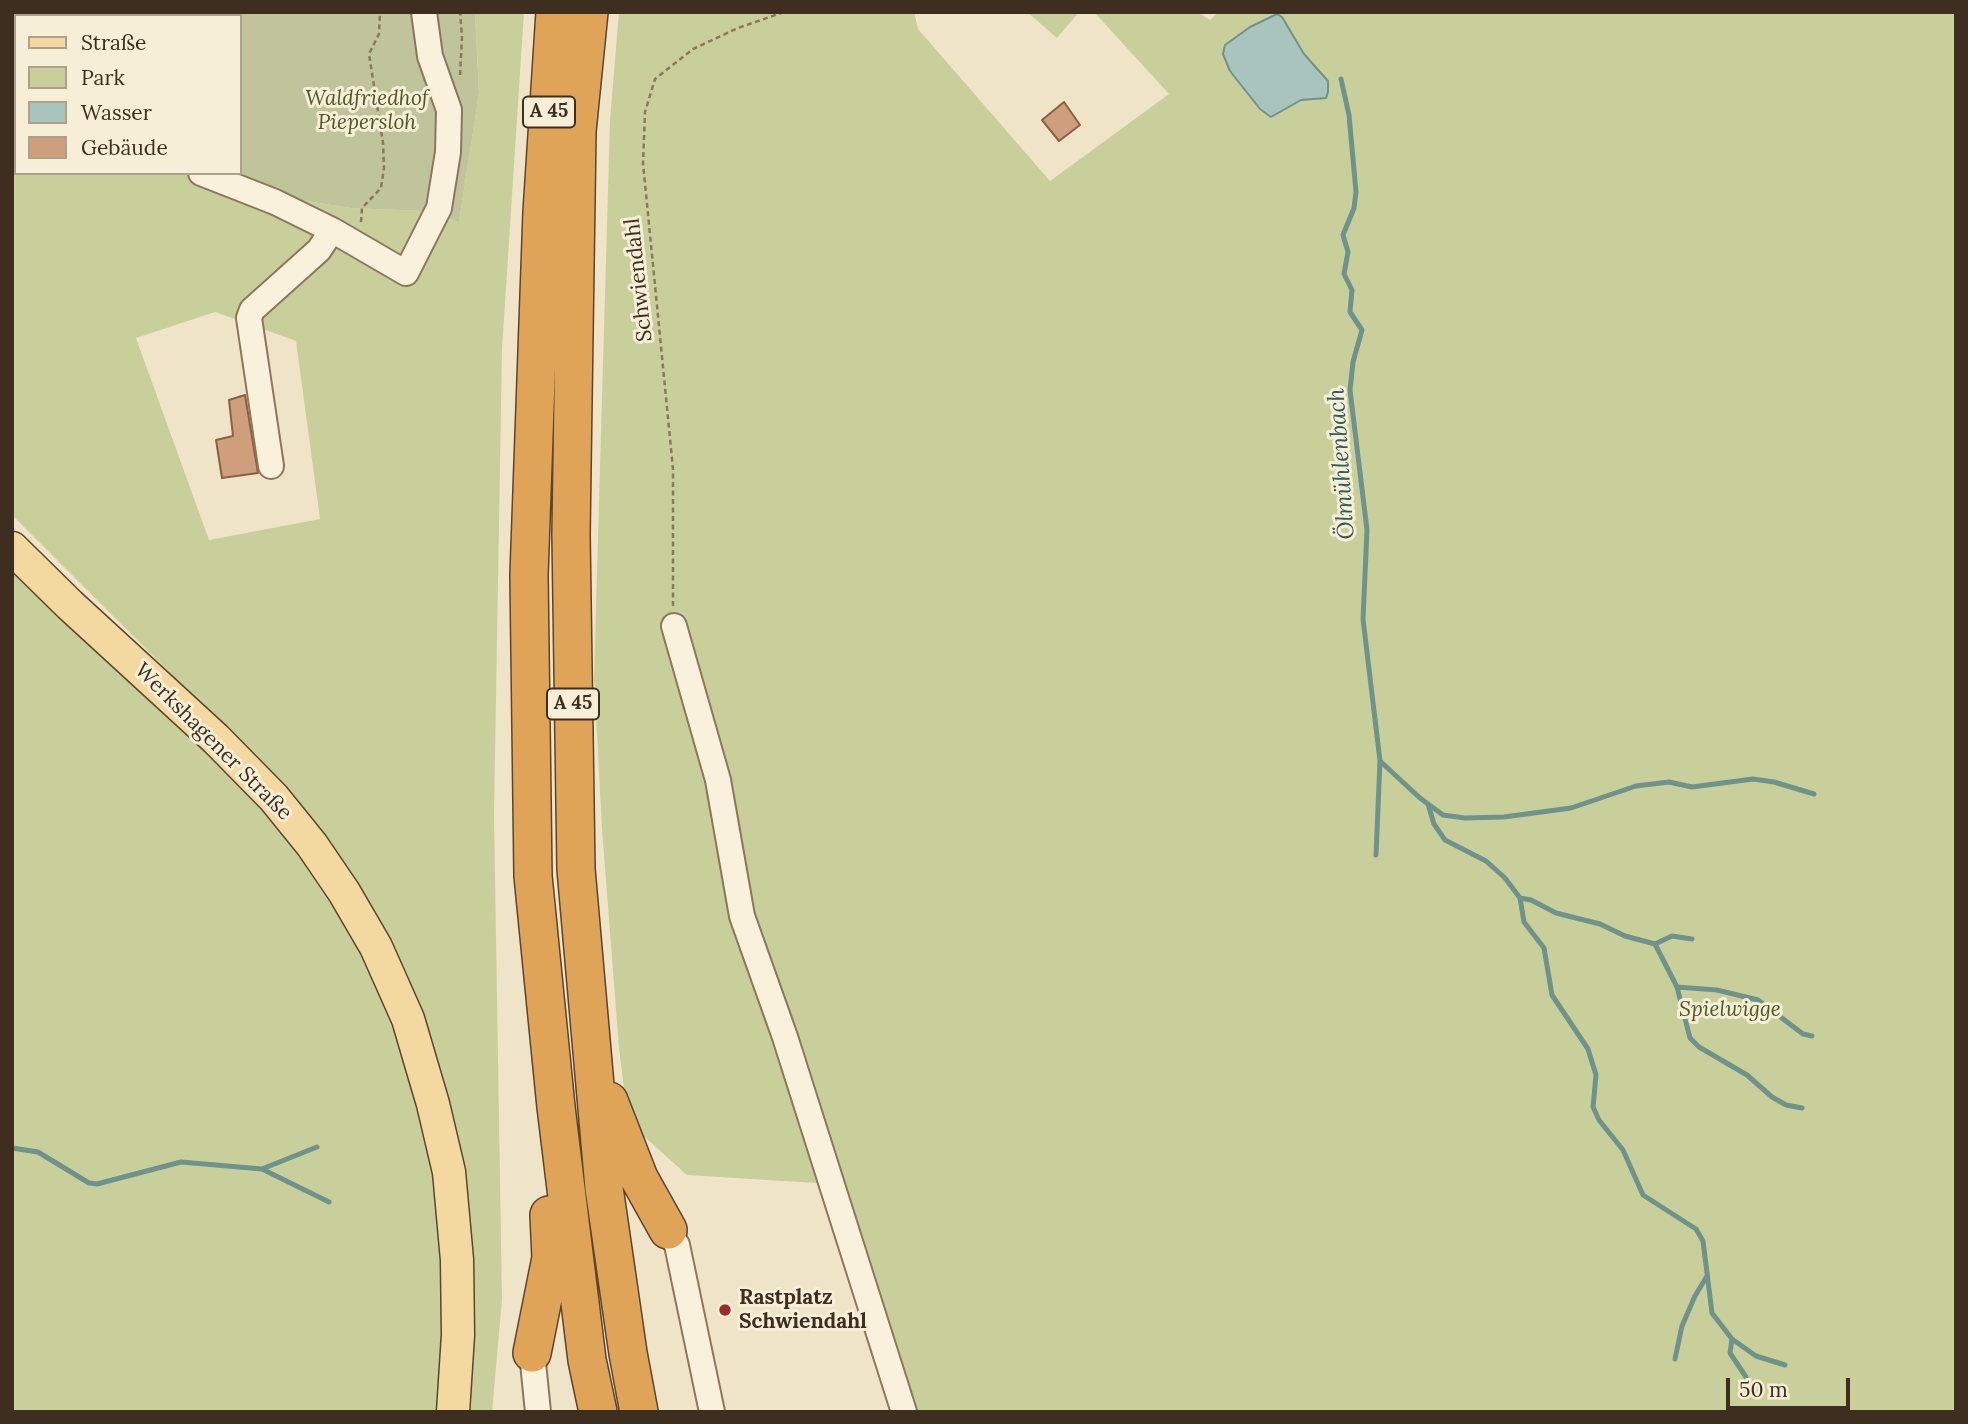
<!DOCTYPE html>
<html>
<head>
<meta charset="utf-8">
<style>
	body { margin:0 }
	#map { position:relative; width:1968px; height:1424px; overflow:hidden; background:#f0e4c8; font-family:Lora,serif }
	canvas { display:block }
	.frame { position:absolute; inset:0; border:14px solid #3d2e20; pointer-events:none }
	.legend { position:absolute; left:14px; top:14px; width:228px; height:161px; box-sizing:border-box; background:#f7eed8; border:2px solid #ada18e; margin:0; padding:9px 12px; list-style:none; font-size:21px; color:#3d2e20 }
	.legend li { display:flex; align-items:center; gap:14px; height:35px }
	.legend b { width:35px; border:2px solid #ada18e }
	.scale { position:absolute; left:1726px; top:1378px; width:124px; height:32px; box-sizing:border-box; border:4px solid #3d2e20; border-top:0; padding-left:9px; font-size:21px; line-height:24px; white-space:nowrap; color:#3d2e20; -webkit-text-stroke:5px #f7eed8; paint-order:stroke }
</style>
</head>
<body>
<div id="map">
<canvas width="1968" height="1424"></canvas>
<div class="frame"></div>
<ul class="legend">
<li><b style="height:9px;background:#f3d9a0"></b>Straße</li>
<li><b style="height:19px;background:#c9cf9b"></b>Park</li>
<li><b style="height:19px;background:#a9c4bc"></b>Wasser</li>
<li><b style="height:19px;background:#cf9f7d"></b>Gebäude</li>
</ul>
<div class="scale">50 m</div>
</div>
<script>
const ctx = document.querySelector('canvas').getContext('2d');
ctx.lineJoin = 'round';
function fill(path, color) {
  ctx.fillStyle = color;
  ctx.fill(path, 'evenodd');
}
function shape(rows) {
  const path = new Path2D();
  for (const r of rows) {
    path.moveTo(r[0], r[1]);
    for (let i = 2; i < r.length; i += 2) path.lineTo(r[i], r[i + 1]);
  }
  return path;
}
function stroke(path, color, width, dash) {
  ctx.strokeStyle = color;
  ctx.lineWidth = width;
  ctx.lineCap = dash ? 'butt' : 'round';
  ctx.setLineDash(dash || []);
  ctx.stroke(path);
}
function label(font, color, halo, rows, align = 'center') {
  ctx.font = font + ' Lora,serif';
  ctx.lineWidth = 6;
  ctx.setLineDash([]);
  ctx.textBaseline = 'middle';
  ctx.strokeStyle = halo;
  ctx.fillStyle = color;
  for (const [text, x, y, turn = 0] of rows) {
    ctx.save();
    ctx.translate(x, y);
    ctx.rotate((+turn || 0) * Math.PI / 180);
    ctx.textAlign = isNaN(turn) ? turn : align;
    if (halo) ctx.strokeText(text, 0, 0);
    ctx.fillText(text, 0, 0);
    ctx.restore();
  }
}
fill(shape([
	[12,12,58,12,60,16,16,16,16,173,235,173,287,198,351,208,423,211,459,222,479,93,475,12,524,12,502,349,494,815,502,1300,492,1412,12,1412,12,540,168,686,174,677,12,515],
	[215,312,296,341,320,519,209,540,136,338],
	[619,12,914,12,918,29,1050,181,1169,94,1094,12,1198,12,1210,20,1219,12,1956,12,1956,1412,909,1412,845,1196,816,1183,687,1175,628,1122,619,1048,602,829,594,677,610,120],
	[1277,14,1282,17,1304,54,1328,81,1316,100,1301,100,1271,117,1260,110,1230,71,1225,45,1250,27],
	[1027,12,1079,12,1057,38]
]), '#c9cf9b');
fill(shape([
	[58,12,475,12,479,93,459,222,423,211,351,208,287,198,235,173,240,173,240,16,60,16]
]), '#bfc49a');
const water = shape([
	[1277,14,1282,17,1304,54,1328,81,1328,92,1326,98,1301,100,1271,117,1260,109,1230,71,1223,54,1225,45,1250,27,1277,14]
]);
fill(water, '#a9c4bc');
stroke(water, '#6f938a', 2);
stroke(shape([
	[1341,79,1349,115,1356,192,1354,208,1343,235,1348,252,1344,274,1352,290,1350,312,1362,330,1353,362,1350,390,1367,530,1363,619,1380,761,1420,798,1443,815,1465,818,1504,817,1571,808,1636,786,1669,782,1692,787,1753,779,1774,782,1814,794],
	[1428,804,1434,824,1445,840,1486,861,1505,878,1520,898,1524,922,1544,948,1552,995,1588,1049,1596,1075,1593,1107,1599,1120,1623,1150,1643,1195,1696,1229,1703,1241,1712,1313,1732,1339,1756,1356,1785,1365],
	[1376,855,1380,761],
	[1520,898,1531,900,1556,913,1600,924,1625,936,1655,944,1677,987,1690,1038,1699,1047,1747,1075,1772,1097,1786,1105,1802,1108],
	[1655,944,1672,936,1692,939],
	[1677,987,1717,990,1758,1000,1803,1034,1812,1036],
	[12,1148,38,1152,89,1183,97,1184,181,1162,262,1169,329,1202],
	[262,1169,317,1147],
	[1732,1339,1730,1353,1746,1377],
	[1675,1359,1682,1326,1695,1296,1707,1276]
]), '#6f938a', 5);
const building = shape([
	[1064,102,1080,125,1059,141,1042,120,1064,102],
	[245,395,258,473,222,478,216,440,233,436,229,400,245,395]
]);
fill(building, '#cf9f7d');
stroke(building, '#8d5f41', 2);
const minor = shape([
	[12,71,16,75],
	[201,173,275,202,332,230,406,273,439,208,448,152,449,110,430,56,424,12],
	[271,466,249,318,252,310,319,250,332,230],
	[674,626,718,780,742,916,785,1037,904,1412],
	[668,1230,677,1245,712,1412],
	[532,1353,538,1412]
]);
const major = shape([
	[12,548,70,605,216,739,274,798,312,845,344,892,376,947,408,1019,433,1104,449,1172,457,1260,458,1335,453,1412]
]);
const highway = shape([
	[555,12,542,212,529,575,533,876,556,1107,587,1360,598,1412],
	[589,12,577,131,571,534,576,869,604,1188,628,1353,639,1412],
	[609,1101,639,1178,668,1230],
	[532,1353,551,1258,549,1215]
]);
stroke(minor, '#8d765c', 28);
stroke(major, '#5b4430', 35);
stroke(highway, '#5b4430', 40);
stroke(shape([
	[460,75,462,37,460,12],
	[361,222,362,208,381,188,384,168,383,143,369,54,379,34,380,12],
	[673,606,673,469,643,163,645,112,655,79,693,49,738,28,784,12]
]), '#8d765c', 2.5, [5, 3.5]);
stroke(minor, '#faf1dc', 24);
stroke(major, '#f3d9a0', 32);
stroke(highway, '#e0a458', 37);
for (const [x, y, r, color] of [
	[725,1310,7,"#9e2a2b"]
]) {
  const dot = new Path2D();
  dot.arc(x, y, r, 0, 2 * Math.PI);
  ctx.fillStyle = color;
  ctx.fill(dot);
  stroke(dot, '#f7eed8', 2.5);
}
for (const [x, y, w] of [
	[549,112,52],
	[573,704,52]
]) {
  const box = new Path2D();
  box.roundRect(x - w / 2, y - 15.5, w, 31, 5);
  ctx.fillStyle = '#f7eed8';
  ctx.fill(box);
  stroke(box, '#3d2e20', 2);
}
label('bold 19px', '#3d2e20', null, [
	["A 45",549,112],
	["A 45",573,704]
]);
label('italic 21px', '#4d5a26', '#f7eed8', [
	["Waldfriedhof",367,99],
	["Piepersloh",367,123],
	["Spielwigge",1730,1010]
]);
label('21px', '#3d2e20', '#f7eed8', [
	["Schwiendahl",639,280,-96],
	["Werkshagener Straße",213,742,45]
]);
label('bold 21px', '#3d2e20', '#f7eed8', [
	["Rastplatz",739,1298],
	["Schwiendahl",739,1322]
], 'left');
label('italic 23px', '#2f5d5a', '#f7eed8', [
	["Ölmühlenbach",1342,464,-94]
]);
</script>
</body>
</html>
